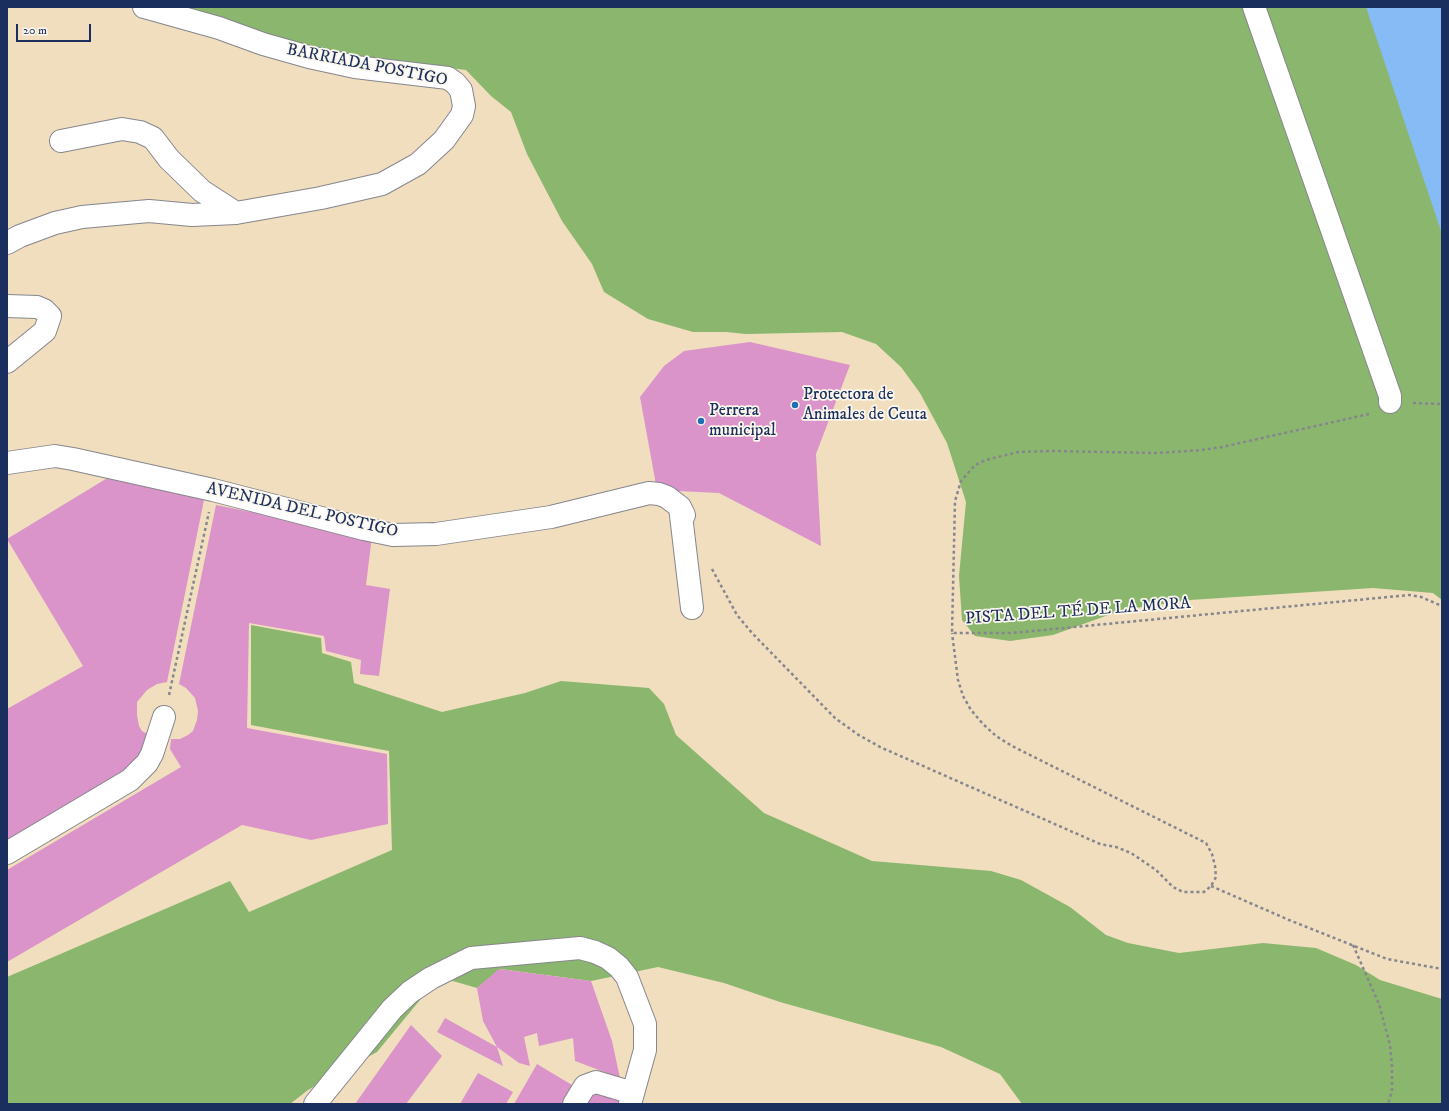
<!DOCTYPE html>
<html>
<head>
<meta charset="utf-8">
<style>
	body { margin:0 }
	#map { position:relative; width:1449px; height:1111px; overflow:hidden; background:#f0debe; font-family:"IM FELL DW Pica",serif }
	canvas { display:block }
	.frame { position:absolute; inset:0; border:8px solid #1b2f5e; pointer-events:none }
	.scale { position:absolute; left:16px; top:24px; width:75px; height:18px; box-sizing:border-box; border:2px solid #1b2f5e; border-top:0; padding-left:5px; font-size:12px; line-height:14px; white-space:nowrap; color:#1b2f5e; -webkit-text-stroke:3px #fbf7ec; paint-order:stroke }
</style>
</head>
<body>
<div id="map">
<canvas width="1449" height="1111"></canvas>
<div class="frame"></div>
<div class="scale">20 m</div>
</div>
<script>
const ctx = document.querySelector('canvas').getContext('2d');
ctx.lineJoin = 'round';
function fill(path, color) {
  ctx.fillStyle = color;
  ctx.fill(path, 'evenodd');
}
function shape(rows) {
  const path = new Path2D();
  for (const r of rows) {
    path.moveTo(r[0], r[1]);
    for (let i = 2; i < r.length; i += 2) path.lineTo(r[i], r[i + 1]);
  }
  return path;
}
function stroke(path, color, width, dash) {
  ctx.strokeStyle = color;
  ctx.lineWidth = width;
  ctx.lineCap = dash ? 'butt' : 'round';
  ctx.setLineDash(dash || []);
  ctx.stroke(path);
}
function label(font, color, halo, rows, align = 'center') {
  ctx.font = font + ' "IM FELL DW Pica",serif';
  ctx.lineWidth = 3.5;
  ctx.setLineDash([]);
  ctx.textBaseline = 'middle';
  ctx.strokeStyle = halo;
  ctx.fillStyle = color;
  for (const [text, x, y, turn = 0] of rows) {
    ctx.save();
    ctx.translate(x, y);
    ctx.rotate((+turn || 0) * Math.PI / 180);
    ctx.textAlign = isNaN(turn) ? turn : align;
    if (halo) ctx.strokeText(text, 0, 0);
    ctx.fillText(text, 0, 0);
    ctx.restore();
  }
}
fill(shape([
	[169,7,1442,7,1442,600,1433,593,1373,588,1190,600,1122,610,1053,635,1010,641,975,636,962,620,959,576,966,502,947,443,920,393,901,367,876,344,842,332,746,334,726,332,693,332,648,319,604,292,592,264,562,221,527,154,511,112,491,96,466,70,325,52],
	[251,625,321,638,322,653,351,662,354,683,442,712,525,693,561,681,649,688,664,704,676,735,764,813,872,861,991,871,1021,880,1070,907,1106,935,1128,943,1179,953,1263,943,1316,948,1356,965,1380,980,1442,999,1442,1104,1022,1104,1000,1074,941,1047,780,1002,724,983,658,967,591,981,500,969,477,988,439,977,377,1052,308,1090,290,1104,7,1104,7,977,230,881,249,912,392,850,389,751,251,725]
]), '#8ab66d');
fill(shape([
	[1366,7,1442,7,1442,234]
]), '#87bbf5');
fill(shape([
	[750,342,850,365,816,454,821,546,719,493,657,490,640,397,664,366,684,351],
	[114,474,204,500,167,682,157,684,147,690,137,702,137,715,139,726,142,731,149,735,137,764,7,842,7,709,83,666,7,539],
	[216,505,372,536,366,585,390,589,379,676,360,674,361,660,326,651,324,636,249,623,247,728,387,754,388,824,311,840,242,825,7,962,7,870,181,767,170,749,171,739,180,739,188,735,193,731,197,720,198,711,195,698,186,688,179,684],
	[499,969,591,981,612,1041,620,1078,575,1061,573,1038,539,1046,537,1033,524,1037,530,1066,519,1063,497,1047,483,1021,477,988],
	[445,1018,497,1047,503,1066,437,1032],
	[411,1025,442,1056,406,1104,355,1104],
	[537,1064,577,1088,567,1104,514,1104],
	[478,1073,513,1092,506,1104,460,1104],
	[605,1086,622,1099,620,1104,583,1104]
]), '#da94c9');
const minor = shape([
	[1254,7,1390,396,1390,402],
	[61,141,122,129,140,132,153,138,169,159,202,191,236,213],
	[7,243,20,236,55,223,82,217,149,211,192,215,236,213,321,198,382,184,418,164,444,140,462,115,464,106,461,90,455,83,448,78,355,67,309,57,263,44,219,28,144,7],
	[7,306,37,307,44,310,50,316,45,331,7,362],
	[7,463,55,456,73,459,213,490,364,529,393,535,436,534,551,517,649,493,659,494,667,497,680,507,684,515],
	[680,507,692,608],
	[7,853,130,780,147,763,152,754,164,717],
	[315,1104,392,1009,410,992,431,978,471,958,580,948,595,952,608,958,619,967,627,977,645,1024,645,1050,630,1104],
	[574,1104,585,1086,596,1082,633,1093]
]);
stroke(minor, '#86868e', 24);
stroke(shape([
	[1413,403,1442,404],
	[1369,414,1222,447,1202,450,1157,453,1052,451,1018,452,986,460,975,465,961,481,955,501,952,633,1012,633,1409,595,1421,597,1442,606],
	[712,569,737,615,752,633,835,718,857,734,880,747,1100,844,1116,847,1131,853,1156,870,1173,887,1183,892,1204,892,1211,886,1216,877,1215,866,1212,854,1206,843,1012,746,996,736,983,724,971,710,963,696,958,680,952,633],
	[169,695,209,512],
	[1211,886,1289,920,1387,959,1442,969],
	[1353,945,1379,1004,1390,1045,1392,1066,1392,1091,1388,1104]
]), '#86868e', 2.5, [3, 3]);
stroke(minor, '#fff', 22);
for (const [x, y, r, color] of [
	[795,405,4,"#1f6fb2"],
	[701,421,4,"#1f6fb2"]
]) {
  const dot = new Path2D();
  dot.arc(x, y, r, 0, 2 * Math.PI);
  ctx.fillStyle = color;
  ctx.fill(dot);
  stroke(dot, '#fbf7ec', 1.5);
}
label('17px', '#1b2f5e', '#fbf7ec', [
	["BARRIADA POSTIGO",367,66,11],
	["AVENIDA DEL POSTIGO",302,511,13],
	["PISTA DEL TÉ DE LA MORA",1078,612,-4]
]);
label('17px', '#1b2f5e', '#fbf7ec', [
	["Protectora de",803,395],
	["Animales de Ceuta",803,415],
	["Perrera",709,411],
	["municipal",709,431]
], 'left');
</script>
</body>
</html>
